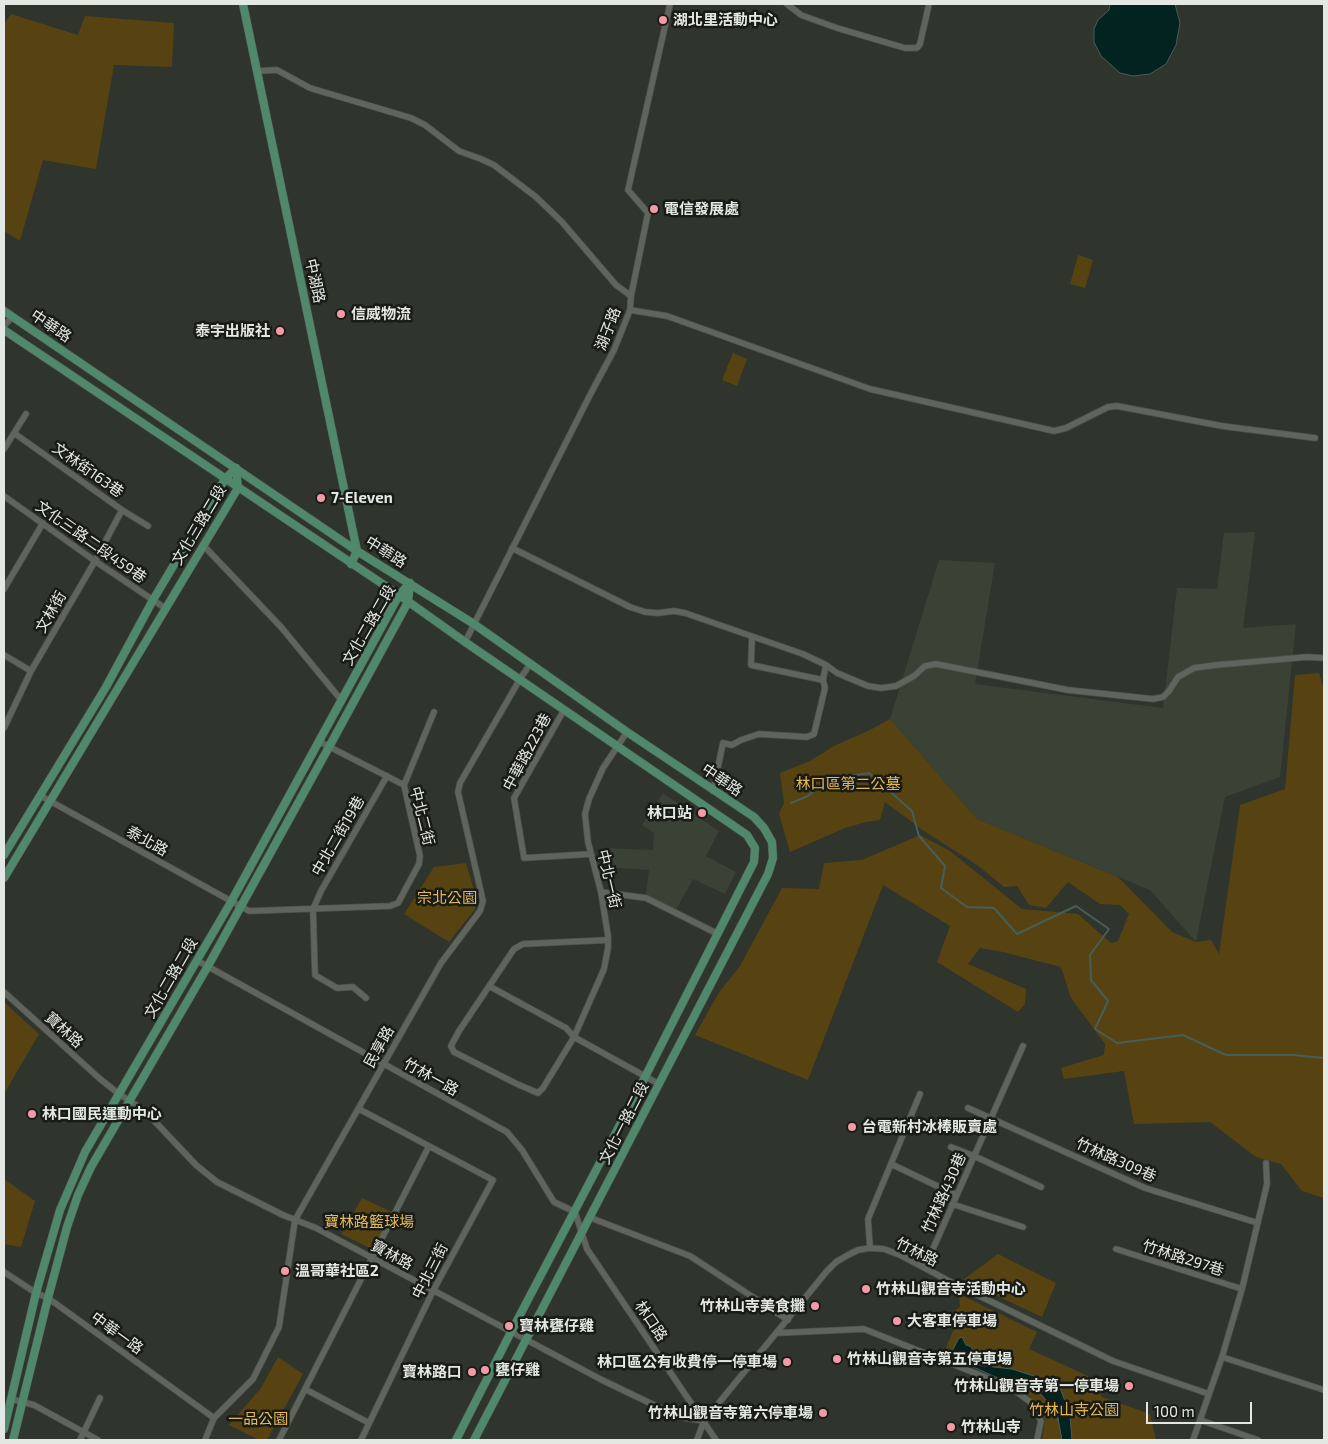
<!DOCTYPE html>
<html>
<head>
<meta charset="utf-8">
<style>
	body { margin:0 }
	#map { position:relative; width:1328px; height:1444px; overflow:hidden; background:#2f342c; font-family:"Exo 2",sans-serif }
	canvas { display:block }
	.frame { position:absolute; inset:0; border:5px solid #e4e8e3; pointer-events:none }
	.scale { position:absolute; left:1146px; top:1402px; width:106px; height:22px; box-sizing:border-box; border:2px solid #e4e8e3; border-top:0; padding-left:6px; font-size:15px; line-height:18px; white-space:nowrap; color:#e4e8e3; -webkit-text-stroke:4px #191b17; paint-order:stroke }
</style>
</head>
<body>
<div id="map">
<canvas width="1328" height="1444"></canvas>
<div class="frame"></div>
<div class="scale">100 m</div>
</div>
<script>
const ctx = document.querySelector('canvas').getContext('2d');
ctx.lineJoin = 'round';
function fill(path, color) {
  ctx.fillStyle = color;
  ctx.fill(path, 'evenodd');
}
function shape(rows) {
  const path = new Path2D();
  for (const r of rows) {
    path.moveTo(r[0], r[1]);
    for (let i = 2; i < r.length; i += 2) path.lineTo(r[i], r[i + 1]);
  }
  return path;
}
function stroke(path, color, width, dash) {
  ctx.strokeStyle = color;
  ctx.lineWidth = width;
  ctx.lineCap = dash ? 'butt' : 'round';
  ctx.setLineDash(dash || []);
  ctx.stroke(path);
}
function label(font, color, halo, rows, align = 'center') {
  ctx.font = font + ' "Exo 2","Noto Sans TC",sans-serif';
  ctx.lineWidth = 5;
  ctx.setLineDash([]);
  ctx.textBaseline = 'middle';
  ctx.strokeStyle = halo;
  ctx.fillStyle = color;
  for (const [text, x, y, turn = 0] of rows) {
    ctx.save();
    ctx.translate(x, y);
    ctx.rotate((+turn || 0) * Math.PI / 180);
    ctx.textAlign = isNaN(turn) ? turn : align;
    if (halo) ctx.strokeText(text, 0, 0);
    ctx.fillText(text, 0, 0);
    ctx.restore();
  }
}
fill(shape([
	[1255,532,1243,628,1296,624,1280,777,1225,797,1196,942,1150,890,977,819,890,719,939,560,995,563,975,684,1163,708,1177,588,1217,589,1224,533],
	[663,793,719,831,706,856,736,872,725,894,693,879,676,910,646,895,649,870,605,867,602,848,653,850,654,833,642,825]
]), '#3a4235');
fill(shape([
	[11,14,78,35,85,16,174,23,172,67,114,65,96,169,43,160,20,241,4,231,4,24],
	[1078,255,1093,260,1085,288,1070,284],
	[733,353,747,359,737,386,722,380],
	[1319,673,1324,690,1324,1198,1302,1191,1281,1164,1256,1157,1210,1122,1134,1124,1124,1071,1064,1079,1061,1068,1104,1055,1105,1044,1071,998,1061,967,1003,952,980,948,968,964,1026,989,1025,1004,1018,1012,937,962,950,926,883,885,808,1080,695,1035,718,994,740,966,782,888,819,889,824,863,862,860,920,835,950,851,1022,909,1078,914,1111,943,1118,941,1129,914,1120,905,1100,904,1068,882,1046,908,1029,905,1017,886,1004,887,977,865,924,831,885,802,880,820,866,822,845,828,790,852,779,814,784,803,780,773,810,761,834,746,870,730,890,719,977,819,1118,877,1172,932,1196,942,1211,940,1219,954,1240,805,1285,789,1295,675],
	[466,863,477,900,475,909,449,942,404,914,434,867],
	[4,1002,39,1034,4,1094],
	[4,1179,35,1201,21,1247,4,1244],
	[362,1198,394,1213,376,1248,372,1249,341,1234],
	[998,1254,1056,1283,1042,1317,963,1280],
	[959,1294,1037,1332,1029,1349,1088,1376,1102,1397,1150,1414,1156,1440,1042,1440,1045,1420,1039,1406,1026,1393,1004,1380,944,1353,954,1328,944,1324,946,1317,960,1307],
	[278,1357,303,1374,267,1440,259,1440,229,1425,261,1388]
]), '#574312');
const water = shape([
	[1110,4,1175,4,1180,23,1176,45,1166,64,1150,74,1133,76,1120,73,1101,56,1094,42,1094,29,1098,20,1109,10,1110,4],
	[962,1337,966,1345,972,1347,970,1361,976,1365,1012,1369,1040,1378,1052,1387,1060,1388,1070,1415,1072,1440,1062,1440,1057,1413,1040,1393,1047,1389,1033,1380,1020,1388,969,1365,950,1355,959,1338,962,1337]
]);
fill(water, '#02231f');
stroke(water, '#465e5a', 1);
stroke(shape([
	[791,803,808,796,828,779,869,773,912,811,919,836,945,866,941,888,967,907,994,908,1017,934,1076,906,1109,929,1090,955,1091,980,1108,1001,1095,1029,1117,1043,1183,1035,1226,1055,1293,1055,1324,1058],
	[1054,1408,1058,1420]
]), '#465e5a', 2);
const street = shape([
	[787,4,801,15,837,28,905,48,917,48,920,44,929,4],
	[257,71,277,70,310,88,411,118,425,125,459,151,481,159,494,165,536,197,562,222,616,285,631,296],
	[630,310,667,316,870,389,1054,431,1066,428,1108,407,1117,406,1222,426,1315,438],
	[4,326,12,317],
	[14,433,122,510,148,526],
	[4,449,26,414],
	[4,496,95,561,165,608],
	[203,545,281,627,342,701],
	[512,548,630,607,645,612,658,613,674,611,685,613,803,654,826,665,837,673,868,686,881,688,896,686,914,676,925,666,936,664,1068,690,1153,699,1163,697,1169,691,1178,677,1194,668,1216,665,1307,657,1324,658],
	[4,589,43,523],
	[752,637,751,665,823,680,826,665],
	[465,642,591,393,614,350,630,310,631,296,648,213,628,190,670,4],
	[4,655,31,671],
	[564,710,514,798,524,858,591,854],
	[4,728,31,671,95,561,122,510],
	[404,785,434,712],
	[713,791,723,743,732,745,741,740,759,734,807,737,814,734,825,688,823,680],
	[41,796,249,911,390,906,398,903,419,864,420,856,404,785,320,742],
	[601,892,646,898,718,934],
	[608,940,523,944,514,949,459,1031,451,1046,454,1052,517,1084,538,1093,543,1088,574,1037,604,969,608,948,608,936,601,892,588,842,585,814,589,799,603,768,627,732],
	[198,961,507,1132,522,1150,554,1202,575,1212,587,1249,716,1440],
	[489,986,566,1028,574,1037,659,1084],
	[4,992,99,1078,119,1094,145,1111,196,1165,217,1182,283,1215,316,1228,602,1380,679,1417,704,1421],
	[366,998,353,987,337,988,315,975,313,909,321,891,387,776],
	[968,1108,1145,1188,1258,1223],
	[359,1109,493,1180,433,1291,361,1440],
	[951,1147,974,1156,1041,1187],
	[891,1164,956,1195],
	[952,1204,1023,1227],
	[591,1218,690,1256,788,1320],
	[870,1248,868,1219,920,1094],
	[1116,1249,1242,1289],
	[922,1266,928,1260,1023,1046],
	[4,1272,36,1293,48,1298,214,1418],
	[777,1333,864,1329,1010,1387,1033,1404,1041,1421,1037,1440],
	[1222,1357,1324,1390],
	[305,1389,369,1423],
	[11,1399,34,1405,98,1440],
	[1200,1420,1258,1440],
	[80,1440,100,1398],
	[205,1440,214,1418,253,1379,279,1327,295,1220,441,963,480,911,483,901,458,792,460,783,520,679,530,664],
	[279,1440,429,1146],
	[697,1440,704,1421,827,1271,836,1262,848,1255,858,1250,870,1248,884,1249,900,1255,951,1282,1113,1361,1209,1394],
	[1193,1440,1222,1357,1242,1289,1267,1184,1266,1163]
]);
const secondary = shape([
	[243,4,357,551,351,564],
	[4,311,357,551,474,624,627,732,754,817,764,828,772,842,773,858,768,874,474,1440],
	[4,330,399,595,465,642,747,835,755,848,754,862,645,1077,511,1332,456,1440],
	[4,855,106,687,153,600,225,479,236,468],
	[4,878,238,488,236,468],
	[4,1429,36,1293,60,1210,85,1152,231,902,399,595,410,583],
	[13,1440,48,1298,67,1227,78,1195,91,1167,208,966,329,747,408,602,410,583]
]);
stroke(street, '#4c514b', 7);
stroke(secondary, '#4c514b', 9);
stroke(street, '#5f655c', 5.5);
stroke(secondary, '#4f886b', 8);
for (const [x, y, r, color] of [
	[663,20,5,"#f49aa6"],
	[654,209,5,"#f49aa6"],
	[341,314,5,"#f49aa6"],
	[280,331,5,"#f49aa6"],
	[321,498,5,"#f49aa6"],
	[702,813,5,"#f49aa6"],
	[32,1114,5,"#f49aa6"],
	[852,1127,5,"#f49aa6"],
	[285,1271,5,"#f49aa6"],
	[866,1289,5,"#f49aa6"],
	[815,1306,5,"#f49aa6"],
	[897,1321,5,"#f49aa6"],
	[509,1326,5,"#f49aa6"],
	[837,1359,5,"#f49aa6"],
	[787,1362,5,"#f49aa6"],
	[485,1370,5,"#f49aa6"],
	[472,1372,5,"#f49aa6"],
	[1129,1386,5,"#f49aa6"],
	[823,1413,5,"#f49aa6"],
	[951,1427,5,"#f49aa6"]
]) {
  const dot = new Path2D();
  dot.arc(x, y, r, 0, 2 * Math.PI);
  ctx.fillStyle = color;
  ctx.fill(dot);
  stroke(dot, '#191b17', 2);
}
label('bold 15px', '#e4e8e3', '#191b17', [
	["湖北里活動中心",673,20],
	["電信發展處",664,209],
	["信威物流",351,314],
	["泰宇出版社",270,331,"right"],
	["7-Eleven",331,498],
	["林口站",692,813,"right"],
	["林口國民運動中心",42,1114],
	["台電新村冰棒販賣處",862,1127],
	["溫哥華社區2",295,1271],
	["竹林山觀音寺活動中心",876,1289],
	["竹林山寺美食攤",805,1306,"right"],
	["大客車停車場",907,1321],
	["寶林甕仔雞",519,1326],
	["竹林山觀音寺第五停車場",847,1359],
	["林口區公有收費停一停車場",777,1362,"right"],
	["甕仔雞",495,1370],
	["寶林路口",462,1372,"right"],
	["竹林山觀音寺第一停車場",1119,1386,"right"],
	["竹林山觀音寺第六停車場",813,1413,"right"],
	["竹林山寺",961,1427]
], 'left');
label('15px', '#e4e8e3', '#191b17', [
	["中湖路",315,281,78],
	["中華路",51,326,34],
	["湖子路",608,329,-69],
	["文林街163巷",88,470,35],
	["文化三路二段",199,525,-59],
	["文化三路二段459巷",91,542,35],
	["中華路",386,552,32],
	["文林街",51,612,-60],
	["文化二路二段",369,625,-60],
	["中華路223巷",527,752,-62],
	["中華路",722,780,34],
	["中北二街",422,816,76],
	["中北二街19巷",338,836,-60],
	["泰北路",147,841,29],
	["中北一街",609,879,77],
	["文化二路二段",171,978,-60],
	["寶林路",64,1030,42],
	["民享路",379,1047,-61],
	["竹林一路",431,1077,29],
	["文化一路二段",624,1123,-63],
	["竹林路309巷",1116,1160,24],
	["竹林路430巷",944,1193,-66],
	["竹林路",917,1252,26],
	["寶林路",392,1255,28],
	["竹林路297巷",1183,1258,18],
	["中北三街",430,1271,-63],
	["林口路",651,1321,56],
	["中華一路",117,1333,36]
]);
label('15px', '#e5b956', '#191b17', [
	["林口區第二公墓",848,784],
	["宗北公園",447,898],
	["寶林路籃球場",369,1222],
	["竹林山寺公園",1074,1410],
	["一品公園",258,1419]
]);
</script>
</body>
</html>
